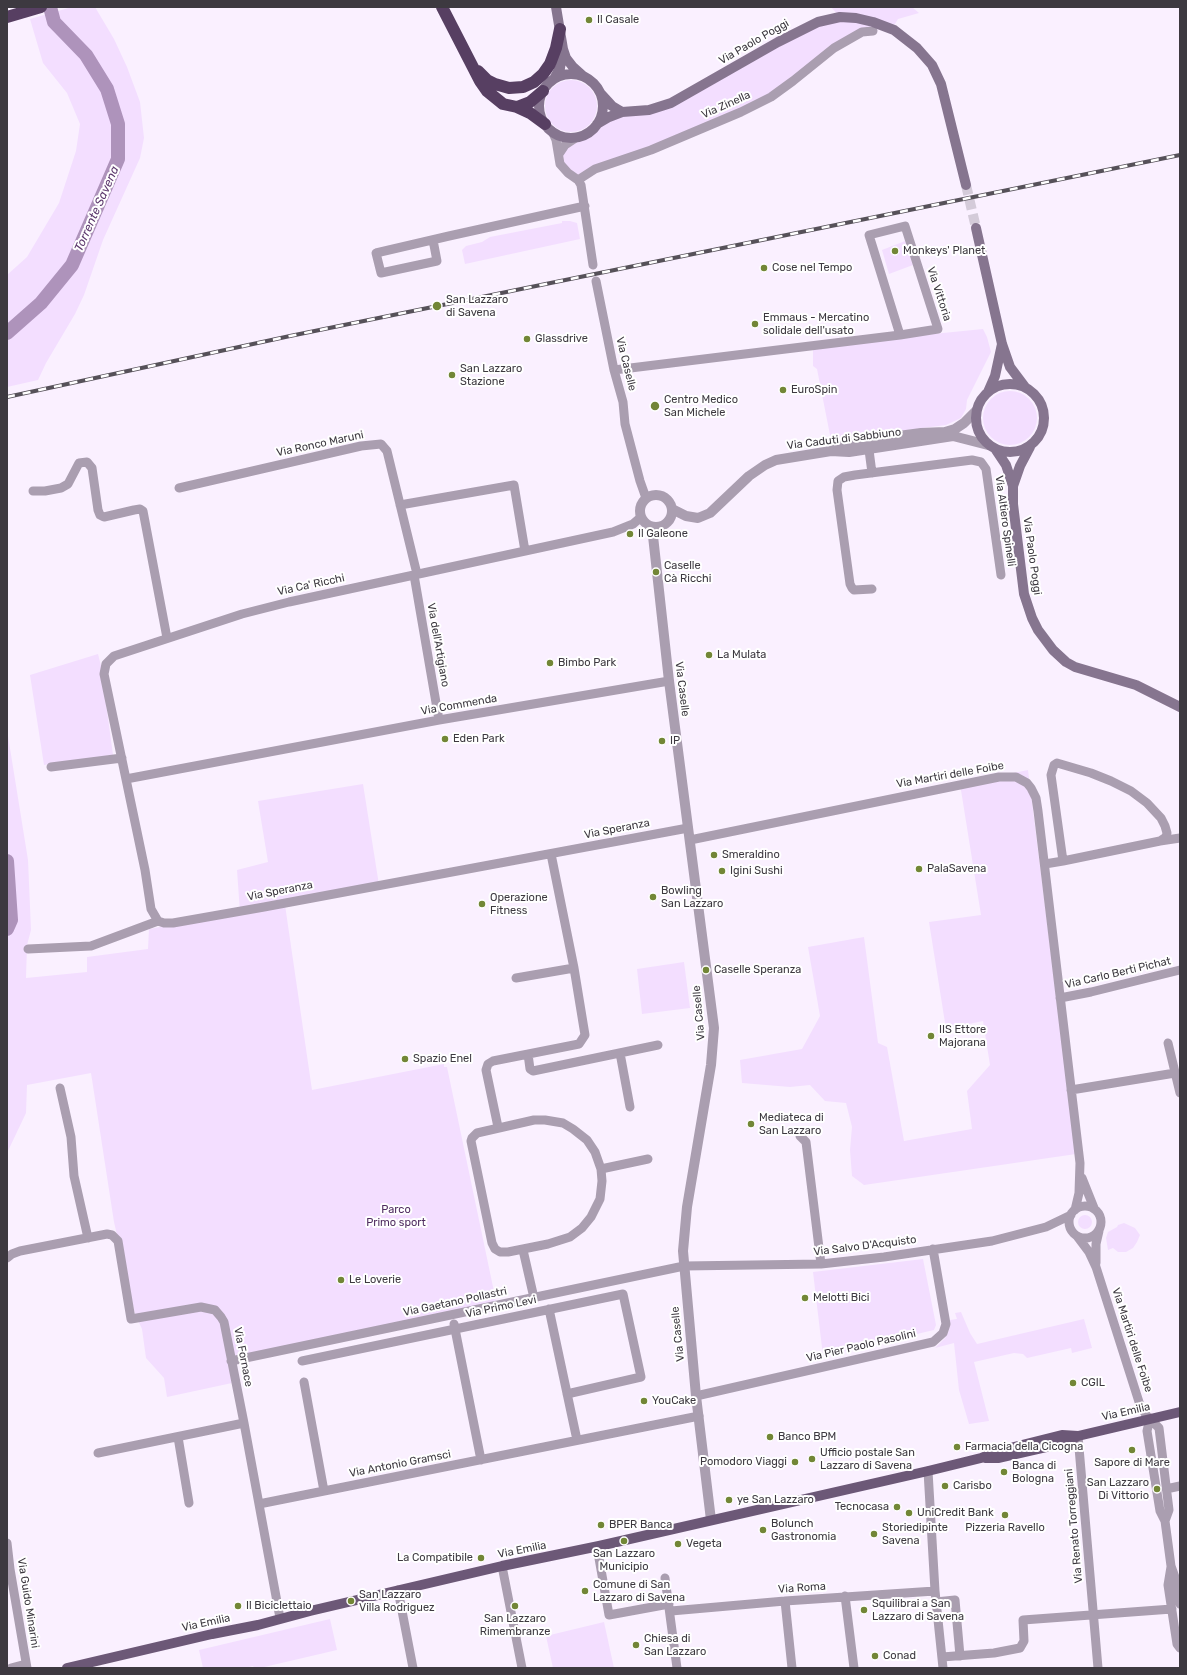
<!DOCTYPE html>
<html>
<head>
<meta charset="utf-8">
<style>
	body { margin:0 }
	#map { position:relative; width:1187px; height:1675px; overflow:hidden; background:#faf0ff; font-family:Rubik,sans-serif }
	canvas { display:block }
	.frame { position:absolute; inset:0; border:8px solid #3d3940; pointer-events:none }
</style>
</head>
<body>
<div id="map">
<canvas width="1187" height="1675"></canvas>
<div class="frame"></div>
</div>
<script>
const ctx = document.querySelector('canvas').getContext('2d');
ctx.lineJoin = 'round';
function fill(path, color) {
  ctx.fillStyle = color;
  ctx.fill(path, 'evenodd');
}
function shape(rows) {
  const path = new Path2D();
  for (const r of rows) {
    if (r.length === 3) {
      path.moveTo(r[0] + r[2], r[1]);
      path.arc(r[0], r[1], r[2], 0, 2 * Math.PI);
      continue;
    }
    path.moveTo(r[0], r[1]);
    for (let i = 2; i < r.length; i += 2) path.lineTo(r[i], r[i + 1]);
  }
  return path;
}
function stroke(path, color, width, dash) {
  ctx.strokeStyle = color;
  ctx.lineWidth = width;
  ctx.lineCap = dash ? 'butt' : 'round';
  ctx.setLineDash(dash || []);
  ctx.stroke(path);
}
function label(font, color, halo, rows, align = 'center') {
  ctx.font = font + ' Rubik,sans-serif';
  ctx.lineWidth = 4;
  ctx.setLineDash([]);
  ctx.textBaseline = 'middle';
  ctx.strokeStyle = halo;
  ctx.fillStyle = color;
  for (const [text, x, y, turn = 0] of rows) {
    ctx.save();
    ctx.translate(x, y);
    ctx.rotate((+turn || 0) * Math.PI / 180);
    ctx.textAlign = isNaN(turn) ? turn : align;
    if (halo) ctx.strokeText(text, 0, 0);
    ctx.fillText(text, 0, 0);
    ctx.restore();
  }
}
fill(shape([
	[72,7,95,7,114,39,127,67,140,102,144,138,140,158,103,240,84,295,75,314,46,363,38,380,7,387,7,275,27,257,59,203,76,151,80,124,67,93,43,63,30,19],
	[831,7,912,7,919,13,898,19,895,24,873,31,862,32,771,97,578,180,563,168,561,150,577,137,585,134,609,117,649,110,746,60,839,16],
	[571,106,26],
	[562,221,570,221,577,223,580,239,465,264,462,250,466,246,482,242,490,237,562,223],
	[905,241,913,265,889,274,882,250],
	[983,329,987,337,991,352,967,400,966,409,961,418,946,425,831,440,817,369,813,366,813,346],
	[1010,418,27],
	[98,654,101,666,113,755,44,765,30,675],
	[7,719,8,736,28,860,31,930,27,945,26,978,87,972,87,957,148,949,149,929,240,912,237,870,268,862,258,801,363,784,379,885,285,905,312,1090,444,1064,444,1067,447,1067,497,1306,228,1361,232,1383,167,1397,164,1378,146,1358,142,1329,135,1314,114,1222,91,1073,27,1085,26,1113,7,1153,7,929,11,920,7,861],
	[1028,770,1076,1154,864,1185,852,1176,850,1150,852,1127,846,1103,825,1101,810,1085,790,1087,742,1083,740,1060,802,1049,820,1016,808,947,864,937,878,1043,887,1047,904,1141,972,1129,967,1091,990,1065,983,1021,946,1029,929,922,981,915,960,784],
	[684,962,690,1008,642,1014,637,969],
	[1085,1222,7],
	[1124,1223,1135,1228,1140,1235,1137,1242,1133,1248,1126,1252,1118,1252,1113,1248,1108,1250,1106,1238,1108,1232,1117,1227,1118,1225],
	[923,1259,936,1325,934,1330,823,1356,813,1272],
	[961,1312,970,1333,977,1344,1084,1319,1092,1348,1072,1353,1071,1348,1027,1358,1023,1354,1014,1353,974,1362,989,1421,969,1424,959,1390,954,1343,935,1348,945,1338,949,1330,950,1320,957,1319,955,1313],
	[330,1619,337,1650,260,1668,254,1668,253,1666,245,1668,203,1668,199,1650],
	[604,1622,614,1668,553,1668,546,1636]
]), '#f3deff');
stroke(shape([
	[7,333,41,303,72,265,118,159,118,124,107,89,86,55,54,22,50,7],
	[7,861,11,920,7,929]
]), '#ae93bb', 14);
stroke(shape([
	[966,185,976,228]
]), '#d4cbd9', 10, [10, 5]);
stroke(shape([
	[552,131,556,140,560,164,568,173,578,180,581,185,593,265],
	[559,154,565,145,577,137],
	[578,180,595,169,651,150,741,112,771,97,793,81,834,48,862,32,873,31],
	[433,240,437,261,381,273,376,253,449,236,585,206],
	[596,281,614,370,623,402,625,424,640,481,646,498],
	[614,370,900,335,938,329,905,226,869,235,900,335],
	[869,450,872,473],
	[179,488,361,446,381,444,387,451,417,574],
	[33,491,45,491,61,488,68,484,79,463,87,462,92,468,98,510,100,515,104,517,134,510,140,509,143,511,167,638],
	[400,505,514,485,525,551],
	[640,518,633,524,613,532,289,602,242,614,114,656,106,664,104,674,145,870,151,909,158,921,164,923,173,923,264,907,688,828],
	[414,575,439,720],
	[872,589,854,590,852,588,850,584,837,490,838,481,844,477,855,475,972,460,981,462,986,469,1001,575],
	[51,767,122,758],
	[126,779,439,720,669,681],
	[690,840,999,777,1016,777,1027,783,1031,788,1036,798,1038,811,1080,1163,1079,1193,1075,1210],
	[1160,841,1180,838],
	[1045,864,1063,861,1160,841,1166,837,1167,833,1165,826,1161,818,1147,803,1131,791,1111,781,1091,773,1057,763,1054,765,1051,775,1063,861],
	[28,949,91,946,158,921],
	[516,978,574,968],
	[1060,998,1091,992,1180,970],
	[1168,1043,1180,1093],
	[620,1053,630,1107],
	[528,1054,530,1069,533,1071,658,1045],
	[60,1088,71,1137,74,1176,88,1238],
	[1071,1090,1175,1073],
	[534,1120,545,1120,563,1123,573,1129,587,1140,595,1152,601,1169,602,1181,600,1199,591,1217,582,1228,570,1237,548,1244,508,1252,500,1252,495,1249,492,1243,471,1141,472,1138,477,1133,534,1120],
	[498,1127,486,1070,488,1064,493,1061,579,1044,585,1035,574,968,551,854],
	[800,1136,806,1142,821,1264],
	[601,1169,648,1159],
	[1082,1178,1094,1208],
	[1085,1222,16],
	[1077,1236,1089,1252,1096,1267,1140,1405,1146,1415,1159,1428,1169,1510,1165,1521],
	[523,1250,534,1298],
	[7,1258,12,1254,20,1251,107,1234,112,1235,118,1241,131,1319,201,1307,215,1310,221,1317,224,1322,244,1423,280,1618],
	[1096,1263,1096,1244,1099,1231],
	[549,1309,577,1440],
	[454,1324,481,1460],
	[231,1361,684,1266,821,1264,884,1257,992,1241,1046,1227,1071,1215],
	[302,1361,623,1294,641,1377,567,1394],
	[304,1382,324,1491],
	[696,1396,933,1342,943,1333,946,1324,933,1249],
	[1150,1418,1147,1431,1160,1511,1165,1521,1171,1566,1176,1580,1180,1604],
	[1078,1436,1098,1668],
	[178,1437,189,1503],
	[98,1453,244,1423],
	[928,1471,935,1591,943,1668],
	[1166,1489,1180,1486],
	[259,1504,699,1416],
	[7,1543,10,1569,27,1668],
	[597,1547,609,1615,669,1604],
	[502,1566,522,1668],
	[1171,1567,1168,1585,1177,1644,1180,1648],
	[665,1578,677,1668],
	[398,1590,413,1668],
	[845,1596,854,1668],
	[785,1601,792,1668],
	[936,1602,955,1600,960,1656],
	[671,1611,785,1601,935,1591],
	[942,1657,994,1653,1020,1648,1024,1641,1023,1620,1172,1609],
	[11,1668,26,1664]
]), '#aa9eb0', 9);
stroke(shape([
	[831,451,838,446,861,441,921,433,945,432,955,429,964,423,976,411],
	[656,511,16],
	[672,509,686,516,698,518,710,513,749,476,765,465,776,460,831,451,849,452,953,436,988,445],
	[652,527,669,681,714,1028,711,1065,687,1207,683,1251,696,1396,711,1520]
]), '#aa9eb0', 10);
stroke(shape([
	[556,7,563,49,566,58,573,67,583,76],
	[571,106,32],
	[554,79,560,68,563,51],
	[601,94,612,106,622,112],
	[597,124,609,117,622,112,649,110,671,103,778,42,818,22,840,17,856,18,873,22,894,30,917,48,932,65,941,84,966,185],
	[976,228,1002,344,1010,367,1025,387],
	[1010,418,34],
	[988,392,995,376,1002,344],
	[996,450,1006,465,1013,486,1013,504,1024,594,1032,618,1038,630,1053,650,1066,662,1075,667,1136,685,1180,707],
	[1013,486,1020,466,1030,447]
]), '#86758f', 10);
stroke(shape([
	[985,1458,999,1458,1056,1445,1064,1443,1078,1436,1180,1412],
	[67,1668,212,1634,258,1625,310,1611,502,1566,599,1546,928,1471,981,1458,998,1451,1062,1435,1078,1436]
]), '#6c5877', 10);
stroke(shape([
	[442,7,480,81,487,91,503,104,517,107,530,113,545,124],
	[7,17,41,7],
	[478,71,487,80,495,84,509,88,523,87,534,82,543,74,550,64,556,48,560,29],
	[517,107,530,102,543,91]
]), '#573f62', 12);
const rail = shape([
	[7,397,290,336,1180,155]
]);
stroke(rail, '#565159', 4);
stroke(rail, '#fff', 2.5, [8]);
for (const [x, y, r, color] of [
	[589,20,4,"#728636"],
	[895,251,4,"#728636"],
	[764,268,4,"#728636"],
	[437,306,5,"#728636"],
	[755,324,4,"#728636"],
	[527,339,4,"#728636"],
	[452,375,4,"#728636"],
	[783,390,4,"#728636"],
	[655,406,5,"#728636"],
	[630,534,4,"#728636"],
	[656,572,4,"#728636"],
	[709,655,4,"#728636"],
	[550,663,4,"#728636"],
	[445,739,4,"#728636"],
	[662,741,4,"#728636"],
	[714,855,4,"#728636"],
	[919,869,4,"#728636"],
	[722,871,4,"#728636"],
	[653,897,4,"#728636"],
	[482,904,4,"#728636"],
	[706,970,4,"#728636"],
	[931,1036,4,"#728636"],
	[405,1059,4,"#728636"],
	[751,1124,4,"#728636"],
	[341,1280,4,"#728636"],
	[805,1298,4,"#728636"],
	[1073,1383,4,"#728636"],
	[644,1401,4,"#728636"],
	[770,1437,4,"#728636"],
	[957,1447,4,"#728636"],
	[1132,1450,4,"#728636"],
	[812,1459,4,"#728636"],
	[795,1462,4,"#728636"],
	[1004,1472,4,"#728636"],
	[945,1486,4,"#728636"],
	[1157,1489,4,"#728636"],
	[729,1500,4,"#728636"],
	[897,1507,4,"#728636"],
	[909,1513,4,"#728636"],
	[1005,1515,4,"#728636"],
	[601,1525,4,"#728636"],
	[763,1530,4,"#728636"],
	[874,1534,4,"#728636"],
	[624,1541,4,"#728636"],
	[678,1544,4,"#728636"],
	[481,1558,4,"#728636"],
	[585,1591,4,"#728636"],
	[351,1601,4,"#728636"],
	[238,1606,4,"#728636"],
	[515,1606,4,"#728636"],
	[864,1610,4,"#728636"],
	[636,1645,4,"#728636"],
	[875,1656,4,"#728636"]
]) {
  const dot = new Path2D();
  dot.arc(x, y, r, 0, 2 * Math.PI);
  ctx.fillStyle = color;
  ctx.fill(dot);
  stroke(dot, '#fff', 1.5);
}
label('11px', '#3d3940', '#fff', [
	["Il Casale",597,20],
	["Monkeys' Planet",903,251],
	["Cose nel Tempo",772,268],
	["San Lazzaro",446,300],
	["di Savena",446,313],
	["Emmaus - Mercatino",763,318],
	["solidale dell'usato",763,331],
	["Glassdrive",535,339],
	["San Lazzaro",460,369],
	["Stazione",460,382],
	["EuroSpin",791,390],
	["Centro Medico",664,400],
	["San Michele",664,413],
	["Il Galeone",638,534],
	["Caselle",664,566],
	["Cà Ricchi",664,579],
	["La Mulata",717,655],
	["Bimbo Park",558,663],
	["Eden Park",453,739],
	["IP",670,741],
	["Smeraldino",722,855],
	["PalaSavena",927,869],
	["Igini Sushi",730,871],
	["Bowling",661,891],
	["San Lazzaro",661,904],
	["Operazione",490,898],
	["Fitness",490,911],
	["Caselle Speranza",714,970],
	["IIS Ettore",939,1030],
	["Majorana",939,1043],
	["Spazio Enel",413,1059],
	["Mediateca di",759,1118],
	["San Lazzaro",759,1131],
	["Le Loverie",349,1280],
	["Melotti Bici",813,1298],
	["CGIL",1081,1383],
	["YouCake",652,1401],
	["Banco BPM",778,1437],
	["Farmacia della Cicogna",965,1447],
	["Ufficio postale San",820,1453],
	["Lazzaro di Savena",820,1466],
	["Pomodoro Viaggi",787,1462,"right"],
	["Sapore di Mare",1132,1463,"center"],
	["Banca di",1012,1466],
	["Bologna",1012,1479],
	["San Lazzaro",1149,1483,"right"],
	["Di Vittorio",1149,1496,"right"],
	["Carisbo",953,1486],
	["ye San Lazzaro",737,1500],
	["Tecnocasa",889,1507,"right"],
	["UniCredit Bank",917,1513],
	["Bolunch",771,1524],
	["Gastronomia",771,1537],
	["BPER Banca",609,1525],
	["Storiedipinte",882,1528],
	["Savena",882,1541],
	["Pizzeria Ravello",1005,1528,"center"],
	["Vegeta",686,1544],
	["San Lazzaro",624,1554,"center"],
	["Municipio",624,1567,"center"],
	["La Compatibile",473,1558,"right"],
	["Comune di San",593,1585],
	["Lazzaro di Savena",593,1598],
	["San Lazzaro",359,1595],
	["Villa Rodriguez",359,1608],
	["Squilibrai a San",872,1604],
	["Lazzaro di Savena",872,1617],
	["Il Biciclettaio",246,1606],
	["San Lazzaro",515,1619,"center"],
	["Rimembranze",515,1632,"center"],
	["Chiesa di",644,1639],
	["San Lazzaro",644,1652],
	["Conad",883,1656]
], 'left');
label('11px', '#3d3940', '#fff', [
	["Via Paolo Poggi",754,42,-30],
	["Via Zinella",726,105,-24],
	["Via Vittoria",939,294,72],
	["Via Caselle",626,364,76],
	["Via Caduti di Sabbiuno",844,439,-7],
	["Via Ronco Maruni",320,444,-12],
	["Via Altiero Spinelli",1005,521,82],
	["Via Paolo Poggi",1032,556,82],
	["Via Ca' Ricchi",311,585,-12],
	["Via dell'Artigiano",438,645,80],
	["Via Caselle",682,689,83],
	["Via Commenda",459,705,-10],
	["Via Martiri delle Foibe",950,775,-10],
	["Via Speranza",617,829,-11],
	["Via Speranza",280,891,-11],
	["Via Carlo Berti Pichat",1118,973,-13],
	["Via Caselle",699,1013,-95],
	["Via Salvo D'Acquisto",865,1246,-7],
	["Via Gaetano Pollastri",455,1302,-12],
	["Via Primo Levi",501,1307,-12],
	["Via Caselle",678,1334,-96],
	["Via Martiri delle Foibe",1132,1340,72],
	["Via Pier Paolo Pasolini",861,1346,-13],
	["Via Fornace",243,1357,79],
	["Via Emilia",1126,1412,-13],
	["Via Antonio Gramsci",400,1464,-11],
	["Via Renato Torreggiani",1074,1526,-95],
	["Via Emilia",522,1550,-11],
	["Via Roma",802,1588,-4],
	["Via Guido Minarini",28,1603,81],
	["Via Emilia",206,1623,-12]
]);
label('11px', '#4f2c60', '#fff', [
	["Parco",396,1210],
	["Primo sport",396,1223]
]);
label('italic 12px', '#5b376c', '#fff', [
	["Torrente Savena",97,209,-66]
]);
</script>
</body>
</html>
